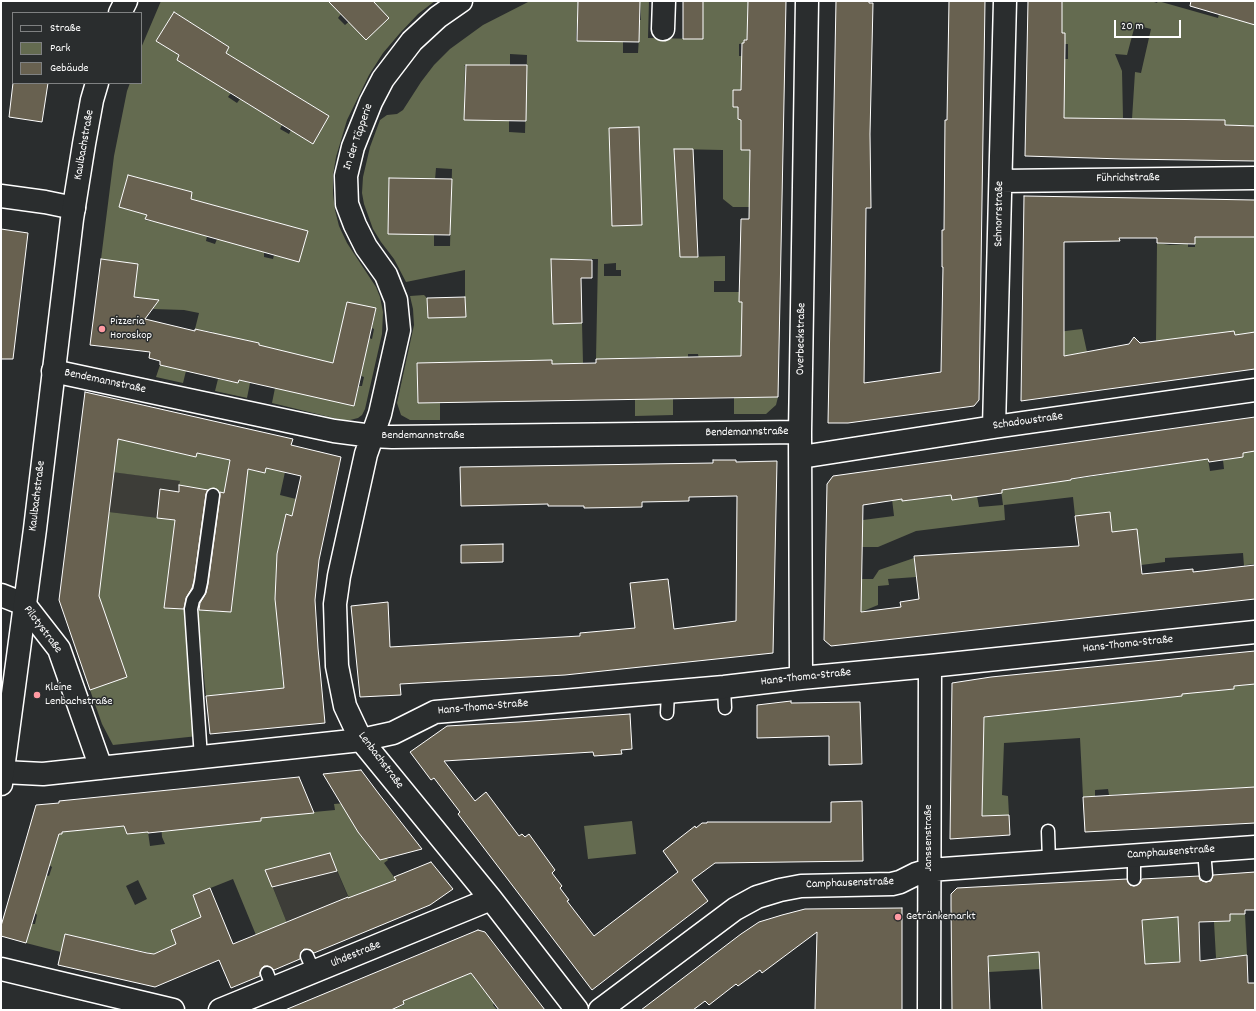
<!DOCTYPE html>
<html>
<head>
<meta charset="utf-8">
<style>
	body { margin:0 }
	#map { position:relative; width:1256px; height:1011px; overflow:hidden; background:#2a2d2e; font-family:Dekko,sans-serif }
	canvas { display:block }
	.frame { position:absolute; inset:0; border:2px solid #fff; pointer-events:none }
	.legend { position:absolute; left:12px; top:12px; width:130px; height:72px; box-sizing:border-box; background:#2a2d2e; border:1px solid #7f8182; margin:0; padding:5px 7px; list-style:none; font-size:12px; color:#fff }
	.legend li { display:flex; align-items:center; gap:8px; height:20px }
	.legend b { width:20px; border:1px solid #7f8182 }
	.scale { position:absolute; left:1114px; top:20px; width:67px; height:18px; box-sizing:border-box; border:2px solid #fff; border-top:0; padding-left:5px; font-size:12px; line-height:14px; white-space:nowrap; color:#fff; -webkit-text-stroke:3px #2a2d2e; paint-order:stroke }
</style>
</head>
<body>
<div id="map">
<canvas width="1256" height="1011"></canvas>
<div class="frame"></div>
<ul class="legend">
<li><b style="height:5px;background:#2a2d2e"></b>Straße</li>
<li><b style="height:11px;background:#646b50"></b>Park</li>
<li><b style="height:11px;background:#686150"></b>Gebäude</li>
</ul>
<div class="scale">20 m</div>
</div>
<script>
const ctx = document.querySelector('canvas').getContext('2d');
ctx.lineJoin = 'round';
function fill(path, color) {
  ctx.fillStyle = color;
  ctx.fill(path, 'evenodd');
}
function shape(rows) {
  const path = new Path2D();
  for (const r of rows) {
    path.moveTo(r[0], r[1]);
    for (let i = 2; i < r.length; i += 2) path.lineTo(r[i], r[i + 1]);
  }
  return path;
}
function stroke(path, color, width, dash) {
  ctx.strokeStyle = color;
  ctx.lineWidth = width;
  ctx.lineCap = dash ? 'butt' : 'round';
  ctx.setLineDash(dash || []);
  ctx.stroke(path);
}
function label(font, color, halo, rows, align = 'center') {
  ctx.font = font + ' Dekko,sans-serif';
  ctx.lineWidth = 3;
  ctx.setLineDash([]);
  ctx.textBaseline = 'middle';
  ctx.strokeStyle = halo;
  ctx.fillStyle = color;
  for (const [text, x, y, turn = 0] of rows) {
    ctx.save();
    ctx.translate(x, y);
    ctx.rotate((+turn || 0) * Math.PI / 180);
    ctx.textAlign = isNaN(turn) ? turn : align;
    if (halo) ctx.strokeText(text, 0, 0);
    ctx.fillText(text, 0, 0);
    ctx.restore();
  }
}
fill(shape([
	[114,472,180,481,179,492,160,490,157,518,109,512],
	[337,871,348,897,287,923,273,887]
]), '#3d3d38');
fill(shape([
	[161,1,328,1,341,14,338,18,345,25,373,1,435,1,418,14,400,33,383,53,369,75,347,120,336,157,333,175,333,194,335,210,339,226,347,243,376,287,380,297,383,312,382,334,365,409,362,415,358,418,346,421,272,403,275,388,292,392,259,345,259,343,242,339,241,344,212,337,213,332,195,329,199,313,184,310,153,309,158,300,134,297,138,264,101,259,114,156,127,91,130,83,141,83,141,48],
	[174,12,229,47,226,53,329,116,313,144,291,130,289,134,280,129,282,125,240,99,237,103,228,97,231,93,177,60,179,55,156,41],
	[128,175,192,192,191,199,308,231,299,261,274,255,273,259,264,257,264,252,217,239,215,244,206,241,207,236,183,230,184,225,157,218,155,222,145,220,147,215,119,207],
	[347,302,376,309,372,328,374,329,372,339,369,338,361,376,364,377,362,386,359,386,354,405,325,399],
	[530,1,578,1,576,41,623,41,623,53,638,53,640,20,641,20,640,1,649,1,648,38,703,39,703,1,748,1,747,40,744,40,744,43,739,44,739,56,744,56,741,90,733,90,733,107,738,107,738,119,741,120,741,149,750,150,749,207,733,207,723,199,723,150,674,149,680,257,725,256,725,281,714,281,714,292,739,292,739,302,742,302,746,361,736,356,719,356,699,359,698,354,688,354,688,360,657,360,656,357,596,359,598,259,551,259,553,323,582,323,583,363,552,364,552,360,417,363,418,403,440,403,440,420,410,420,401,415,397,403,414,325,413,309,410,296,424,295,427,298,428,318,465,317,465,270,406,282,394,259,381,242,373,229,364,204,362,193,363,177,370,147,380,120,387,115,397,114,403,110,421,82,434,65,450,49,483,25],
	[510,54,527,55,525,133,509,132,509,120,464,120,465,66,464,65,510,66],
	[634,127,642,225,612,226,609,129],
	[436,168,452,169,450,246,434,246,434,234,388,234,389,178,422,178,422,179,435,180],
	[616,263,616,270,621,270,621,276,604,276,604,264],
	[1062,1,1151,1,1157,3,1158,1,1218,18,1219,14,1255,25,1255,126,1225,125,1225,120,1132,119,1135,72,1141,73,1151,29,1135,25,1127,55,1115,54,1122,71,1123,118,1084,118,1058,122,1064,59,1068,59,1068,44,1064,44,1062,33],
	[1195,237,1255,237,1255,332,1235,335,1234,331,1156,341,1157,243,1170,245,1188,244,1188,247,1195,247],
	[1082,329,1087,352,1062,356,1041,334],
	[160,365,173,368,187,367,183,383,156,377],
	[218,379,238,383,239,380,250,383,247,398,215,391],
	[778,397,776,405,766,414,734,414,734,398],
	[635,399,673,399,673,415,635,416],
	[116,431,147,446,196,457,197,453,230,460,229,465,265,473,266,468,285,472,280,495,296,499,292,516,286,515,277,553,275,601,278,602,277,620,283,683,293,695,257,698,256,690,206,696,197,610,231,612,244,499,179,485,180,481,112,472],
	[1255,451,1255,564,1246,565,1244,566,1243,553,1165,558,1165,562,1141,565,1137,529,1112,532,1110,513,1075,516,1073,497,1004,505,1005,520,916,531,878,547,862,547,863,520,894,516,892,499,902,498,902,501,912,500,916,496,932,495,932,498,946,496,946,493,951,492,952,500,977,496,979,507,1003,505,1001,490,1208,459,1210,471,1224,469,1223,460,1243,457,1243,453],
	[109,512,175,520,165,608,186,609,198,736,113,745,102,724,90,690,98,596],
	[914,558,916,577,888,579,889,585,878,586,878,605,861,612,861,579,873,579,879,570],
	[1255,684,1255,787,1109,795,1108,789,1095,790,1095,796,1083,797,1080,738,1004,743,1002,795,1008,796,1009,815,982,816,978,718,1147,700,1181,692,1202,690,1203,692,1234,689,1234,686],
	[346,803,388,860,384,863,394,877,399,874,403,880,381,890,378,887,349,898,330,854,266,870,287,923,256,935,233,879,193,895,203,922,187,923,171,930,176,944,154,954,65,934,61,952,26,943,31,924,35,924,37,915,35,913,46,875,49,876,52,867,49,865,58,834,62,834,62,832,124,826,127,834,148,832,150,846,165,844,162,837,161,824,223,825,261,821,261,817,335,810,334,804],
	[138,880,147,899,135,905,126,886],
	[632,821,636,854,588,859,584,826],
	[1230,914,1245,914,1247,955,1216,958,1214,922,1230,921],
	[1142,916,1142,919,1178,917,1180,962,1145,964],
	[1037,917,1040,969,989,972,988,952],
	[1014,940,1023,940,1023,953,1015,954],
	[471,973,494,1003,493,1005,497,1010,385,1010,394,1009,404,1005,402,998]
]), '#646b50');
const building = shape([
	[328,1,373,1,389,18,366,40,328,1],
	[578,1,640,1,639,42,577,41,578,1],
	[683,1,703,1,703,39,683,39,683,1],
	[748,1,786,1,778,397,418,403,417,363,552,360,552,364,596,363,596,359,741,356,742,302,739,302,741,219,749,219,750,150,741,150,741,120,738,119,738,107,733,107,733,90,741,90,742,43,744,43,744,40,747,40,748,1],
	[836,1,869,1,869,3,873,3,870,134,871,208,866,208,864,383,941,372,943,267,942,267,942,230,944,230,945,120,947,120,949,1,985,1,979,400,974,406,848,423,828,423,836,1],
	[1028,1,1062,1,1062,33,1065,33,1065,44,1064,118,1225,120,1225,125,1255,126,1255,161,1123,159,1025,156,1028,1],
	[1191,1,1255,1,1255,25,1190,6,1191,1],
	[174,12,229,47,226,53,329,116,313,144,177,60,179,55,156,41,174,12],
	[466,65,527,65,526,121,464,120,466,65],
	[13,83,48,83,42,122,9,117,13,83],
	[639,127,642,225,612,226,609,128,639,127],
	[674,149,693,149,698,257,680,257,674,149],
	[128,175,192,192,191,199,308,231,299,262,145,219,147,215,119,207,128,175],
	[389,178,452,179,450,235,388,234,389,178],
	[1024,196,1255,200,1255,237,1195,237,1195,244,1157,243,1157,238,1119,238,1120,241,1064,242,1064,356,1129,344,1134,337,1140,343,1234,331,1235,335,1255,332,1255,369,1021,401,1024,196],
	[1,229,28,233,13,359,1,359,1,229],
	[101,259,138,264,134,297,159,300,145,319,195,331,195,329,259,343,259,345,333,363,347,302,376,308,354,406,239,380,238,383,160,365,160,361,149,358,150,352,90,345,101,259],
	[551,259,592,260,592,278,581,278,582,323,553,324,551,259],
	[465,297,466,317,428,318,427,298,465,297],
	[85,392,293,439,291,445,341,457,319,560,315,600,318,648,325,723,210,734,206,696,284,688,275,599,277,554,286,514,292,516,301,476,266,468,265,473,248,469,231,612,199,610,200,603,206,593,208,584,220,496,220,492,224,493,230,460,197,453,196,457,118,439,99,596,127,677,90,690,59,600,85,392],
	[1255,417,1255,451,1243,453,1243,457,1209,462,1208,459,1090,476,1071,479,1071,480,1002,490,1002,493,952,500,951,495,902,501,902,499,863,505,861,612,901,607,900,602,919,599,914,556,1079,546,1075,516,1110,512,1112,532,1137,529,1142,574,1193,569,1193,572,1255,565,1255,599,831,646,824,640,827,484,833,476,1255,417],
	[713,460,736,460,736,462,777,461,773,653,565,675,400,684,401,695,360,697,351,606,388,602,390,647,580,636,580,633,635,628,630,583,668,579,674,629,736,621,737,496,689,497,689,501,642,502,642,507,584,508,584,506,548,506,548,504,461,506,460,467,713,463,713,460],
	[179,485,208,490,206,494,194,581,192,588,186,598,184,609,164,608,175,520,157,518,160,489,179,492,179,485],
	[503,544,503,562,461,563,461,545,503,544],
	[1255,651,1255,684,1234,686,1234,689,1182,694,1182,696,1146,700,984,717,982,816,1009,815,1010,835,950,839,952,683,991,677,1255,651],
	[791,701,791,703,860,702,862,764,829,765,829,736,757,738,757,705,791,701],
	[630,714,632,749,621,750,622,754,594,756,593,752,444,761,475,801,486,792,519,836,522,834,525,837,529,834,555,870,552,873,562,886,560,888,569,900,567,901,594,936,678,872,663,851,695,826,696,828,702,823,707,823,707,822,831,822,831,802,862,801,863,861,715,863,692,880,708,901,592,990,458,814,460,812,434,778,431,780,410,752,447,726,519,722,630,714],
	[361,770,379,794,422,849,380,860,358,832,323,774,361,770],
	[299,777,314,813,261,818,261,821,148,833,148,832,127,834,124,826,62,832,62,834,59,834,26,943,1,936,1,926,36,805,59,803,59,801,299,777],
	[1255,787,1255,823,1085,832,1083,797,1255,787],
	[330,853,337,871,272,887,265,870,330,853],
	[431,862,453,889,430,905,314,953,311,950,304,949,301,952,300,959,274,970,268,966,264,966,260,972,260,976,231,988,219,960,155,987,58,965,65,934,147,953,154,954,176,944,171,930,201,917,193,895,210,888,233,944,348,897,348,898,396,880,394,877,431,862],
	[1255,872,1255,910,1245,910,1245,914,1230,914,1230,921,1199,922,1200,961,1247,955,1248,983,1255,983,1255,1010,1042,1010,1039,952,988,956,990,1010,952,1010,951,905,951,894,957,888,1127,879,1130,885,1134,886,1140,883,1142,879,1199,876,1200,880,1206,882,1211,881,1213,875,1255,872],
	[1178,917,1180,962,1145,964,1142,920,1178,917],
	[902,908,902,1010,815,1010,817,932,762,973,760,970,738,986,736,984,709,1005,705,1001,693,1010,641,1010,741,934,759,922,782,915,805,909,902,908],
	[478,930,485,932,545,1010,499,1010,471,973,403,1001,404,1004,391,1010,285,1010,478,930]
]);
fill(building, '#686150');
stroke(building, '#fff', 1);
const lane = shape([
	[724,687,725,708],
	[667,713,668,692],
	[201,758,191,609,193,600,199,591,201,582,213,495],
	[1048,831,1049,862],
	[1204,850,1206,875],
	[1134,856,1134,879],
	[307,956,314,972],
	[267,973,273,988]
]);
const street = shape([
	[461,1,438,17,412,41,383,79,371,102,353,147,346,176,347,204,355,225,366,247,386,275,396,300,399,330,380,414,366,454,339,576,335,604,337,666,345,706,361,740,491,899,577,1010],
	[663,29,664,1],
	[1001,181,1255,178],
	[1,196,45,202,74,208],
	[53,371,334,431,372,436,392,437,800,432],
	[994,427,1005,1],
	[801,457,994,427,1255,390],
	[1,595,24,604,59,649,101,768],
	[801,678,800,432,807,1],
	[3,772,43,774,361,740,393,733,435,712,724,687,801,678,930,666,1255,632],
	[1,969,173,1010],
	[220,1010,491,899],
	[600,1010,735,909,757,897,780,890,801,886,892,884,900,882,916,874,929,870,1255,847],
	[929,1010,930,666]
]);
const secondary = shape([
	[120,13,126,1],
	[1,784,35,529,72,219,84,144,92,100,97,83]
]);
stroke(lane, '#fff', 15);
stroke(street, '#fff', 25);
stroke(secondary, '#fff', 25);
stroke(lane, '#2a2d2e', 12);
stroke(street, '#2a2d2e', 22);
stroke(secondary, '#2a2d2e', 22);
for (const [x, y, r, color] of [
	[102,329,4,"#ff9aa2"],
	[37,695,4,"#ff9aa2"],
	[898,917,4,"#ff9aa2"]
]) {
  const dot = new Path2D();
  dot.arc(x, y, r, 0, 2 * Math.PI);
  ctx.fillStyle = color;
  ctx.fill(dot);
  stroke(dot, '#2a2d2e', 1.5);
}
label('12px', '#fff', '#2a2d2e', [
	["In der Täpperie",359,137,-71],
	["Kaulbachstraße",85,145,-80],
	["Führichstraße",1128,179,-1],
	["Schnorrstraße",1000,214,-89],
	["Overbeckstraße",802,339,-89],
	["Bendemannstraße",105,382,12],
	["Schadowstraße",1028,422,-8],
	["Bendemannstraße",747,433,-1],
	["Bendemannstraße",423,436],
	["Kaulbachstraße",38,496,-83],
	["Pilotystraße",42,630,53],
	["Hans-Thoma-Straße",1128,645,-6],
	["Hans-Thoma-Straße",806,678,-6],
	["Hans-Thoma-Straße",483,708,-5],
	["Lenbachstraße",380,761,53],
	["Janssenstraße",929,838,-90],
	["Camphausenstraße",1171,853,-4],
	["Camphausenstraße",850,884,-2],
	["Uhdestraße",356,955,-22]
]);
label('12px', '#fff', '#2a2d2e', [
	["Pizzeria",110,322],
	["Horoskop",110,336],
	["Kleine",45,688],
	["Lenbachstraße",45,702],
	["Getränkemarkt",906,917]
], 'left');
</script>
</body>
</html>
